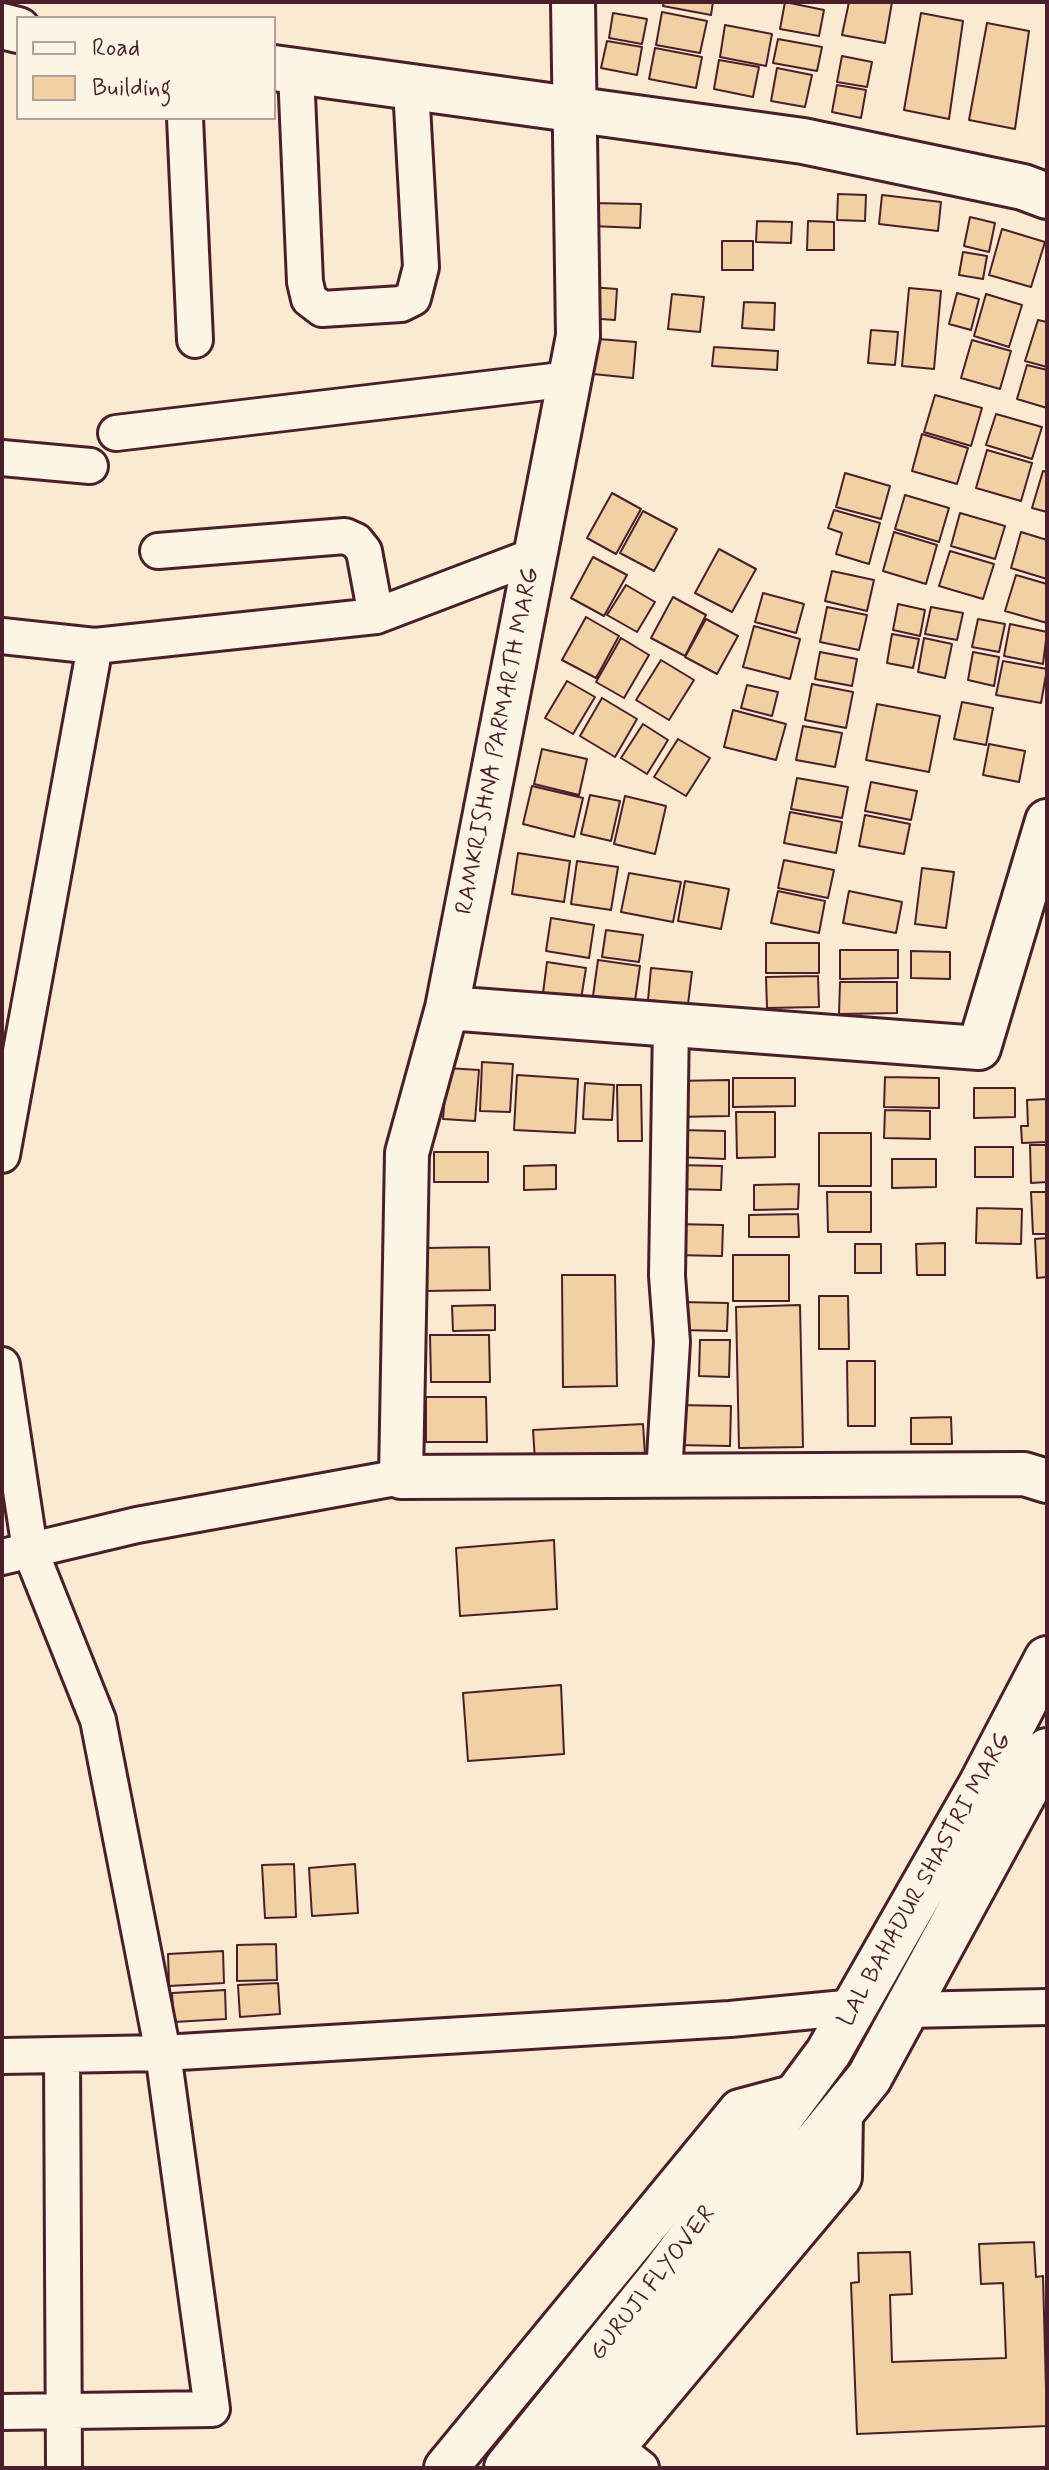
<!DOCTYPE html>
<html>
<head>
<meta charset="utf-8">
<style>
	body { margin:0 }
	#map { position:relative; width:1049px; height:2470px; overflow:hidden; background:#f9ead1; font-family:Mynerve,sans-serif }
	canvas { display:block }
	.frame { position:absolute; inset:0; border:4px solid #4a1f2b; pointer-events:none }
	.legend { position:absolute; left:16px; top:16px; width:260px; height:104px; box-sizing:border-box; background:#fcf5e5; border:2px solid #b59f9b; margin:0; padding:10px 14px; list-style:none; font-size:24px; color:#4a1f2b }
	.legend li { display:flex; align-items:center; gap:16px; height:40px }
	.legend b { width:40px; border:2px solid #b59f9b }
</style>
</head>
<body>
<div id="map">
<canvas width="1049" height="2470"></canvas>
<div class="frame"></div>
<ul class="legend">
<li><b style="height:10px;background:#fcf5e5"></b>Road</li>
<li><b style="height:22px;background:#f1d1a3"></b>Building</li>
</ul>
</div>
<script>
const ctx = document.querySelector('canvas').getContext('2d');
ctx.lineJoin = 'round';
function fill(path, color) {
  ctx.fillStyle = color;
  ctx.fill(path, 'evenodd');
}
function shape(rows) {
  const path = new Path2D();
  for (const r of rows) {
    path.moveTo(r[0], r[1]);
    for (let i = 2; i < r.length; i += 2) path.lineTo(r[i], r[i + 1]);
  }
  return path;
}
function stroke(path, color, width, dash) {
  ctx.strokeStyle = color;
  ctx.lineWidth = width;
  ctx.lineCap = dash ? 'butt' : 'round';
  ctx.setLineDash(dash || []);
  ctx.stroke(path);
}
function label(font, color, halo, rows, align = 'center') {
  ctx.font = font + ' Mynerve,sans-serif';
  ctx.lineWidth = 6;
  ctx.setLineDash([]);
  ctx.textBaseline = 'middle';
  ctx.strokeStyle = halo;
  ctx.fillStyle = color;
  for (const [text, x, y, turn = 0] of rows) {
    ctx.save();
    ctx.translate(x, y);
    ctx.rotate((+turn || 0) * Math.PI / 180);
    ctx.textAlign = isNaN(turn) ? turn : align;
    if (halo) ctx.strokeText(text, 0, 0);
    ctx.fillText(text, 0, 0);
    ctx.restore();
  }
}
const building = shape([
	[664,2,713,2,711,15,663,6,664,2],
	[785,2,824,10,819,36,780,29,785,2],
	[849,2,892,2,885,43,842,35,849,2],
	[662,12,707,21,700,53,656,45,662,12],
	[613,13,647,19,642,44,609,38,613,13],
	[921,13,963,21,949,119,904,110,921,13],
	[987,23,1029,31,1015,129,969,120,987,23],
	[725,25,772,34,766,66,720,57,725,25],
	[778,39,822,47,817,71,773,63,778,39],
	[607,41,642,47,637,75,601,68,607,41],
	[655,48,702,57,696,88,649,79,655,48],
	[842,56,872,62,867,87,837,82,842,56],
	[719,60,759,67,753,97,714,89,719,60],
	[777,68,812,75,805,107,771,101,777,68],
	[837,85,866,90,861,118,832,112,837,85],
	[838,194,866,195,865,221,837,220,838,194],
	[882,195,941,202,938,231,879,224,882,195],
	[592,203,641,204,640,228,591,226,592,203],
	[970,217,995,223,989,252,964,246,970,217],
	[757,221,792,222,791,243,756,242,757,221],
	[808,221,834,222,834,250,807,250,808,221],
	[1002,229,1045,242,1031,287,989,275,1002,229],
	[722,241,753,241,753,270,722,270,722,241],
	[963,252,987,256,983,279,959,275,963,252],
	[590,287,617,289,615,320,587,318,590,287],
	[909,288,941,291,934,369,902,366,909,288],
	[957,293,979,299,971,330,949,324,957,293],
	[672,294,704,297,700,332,668,329,672,294],
	[986,294,1022,305,1009,347,974,336,986,294],
	[744,302,775,303,774,330,742,328,744,302],
	[1038,320,1047,322,1047,367,1025,361,1038,320],
	[871,330,898,332,895,365,868,363,871,330],
	[586,338,636,342,633,378,583,373,586,338],
	[972,340,1011,351,1000,389,961,378,972,340],
	[714,347,778,351,777,370,712,366,714,347],
	[1027,365,1047,370,1047,408,1017,399,1027,365],
	[935,395,982,408,971,446,924,432,935,395],
	[996,414,1042,427,1032,459,986,445,996,414],
	[922,434,968,448,957,484,912,471,922,434],
	[987,450,1032,463,1021,501,976,488,987,450],
	[1043,471,1047,472,1047,512,1032,508,1043,471],
	[845,473,890,486,881,519,836,507,845,473],
	[612,493,641,509,616,554,587,538,612,493],
	[905,495,949,508,939,542,895,529,905,495],
	[834,510,880,523,869,564,836,554,842,533,828,528,834,510],
	[643,511,677,529,654,571,620,553,643,511],
	[960,513,1005,526,995,559,951,546,960,513],
	[894,532,937,545,926,584,883,571,894,532],
	[1021,532,1047,540,1047,579,1011,568,1021,532],
	[719,549,756,569,732,612,695,593,719,549],
	[950,551,994,564,983,599,939,586,950,551],
	[593,557,627,575,604,616,571,598,593,557],
	[832,571,874,580,867,611,825,601,832,571],
	[1016,575,1047,584,1047,623,1005,611,1016,575],
	[626,585,655,602,637,632,607,615,626,585],
	[763,593,804,604,796,633,755,622,763,593],
	[673,597,706,615,685,656,651,638,673,597],
	[898,604,925,610,920,636,893,630,898,604],
	[827,607,867,615,859,650,820,642,827,607],
	[931,607,963,613,957,640,925,634,931,607],
	[586,617,619,636,596,678,562,660,586,617],
	[706,619,738,636,717,674,685,657,706,619],
	[978,619,1005,624,999,652,972,647,978,619],
	[1010,624,1047,632,1043,664,1004,656,1010,624],
	[754,626,800,639,790,679,743,667,754,626],
	[892,634,919,639,913,668,887,663,892,634],
	[621,638,649,655,624,698,596,682,621,638],
	[924,638,952,644,945,678,918,672,924,638],
	[820,652,857,659,852,686,815,679,820,652],
	[973,652,999,657,994,686,968,680,973,652],
	[661,660,694,680,669,720,636,700,661,660],
	[1003,661,1047,669,1041,703,996,695,1003,661],
	[567,681,595,697,573,734,545,718,567,681],
	[812,684,853,692,846,728,805,720,812,684],
	[747,685,778,692,772,716,741,708,747,685],
	[602,698,637,719,615,757,580,736,602,698],
	[962,702,993,708,986,745,954,739,962,702],
	[877,704,940,716,929,772,866,760,877,704],
	[733,710,786,724,776,760,724,747,733,710],
	[643,724,668,740,647,774,621,758,643,724],
	[803,726,842,733,835,767,796,760,803,726],
	[678,739,710,758,686,796,654,777,678,739],
	[989,744,1025,751,1019,782,983,775,989,744],
	[542,749,587,759,579,795,534,784,542,749],
	[797,778,848,787,842,818,791,809,797,778],
	[871,782,917,791,911,820,865,811,871,782],
	[532,786,583,798,574,837,523,824,532,786],
	[590,795,620,801,611,841,581,834,590,795],
	[625,796,666,806,655,854,614,844,625,796],
	[790,812,842,822,836,853,784,843,790,812],
	[865,815,910,824,904,854,859,846,865,815],
	[518,853,570,861,564,902,512,894,518,853],
	[784,860,834,870,828,898,778,888,784,860],
	[577,861,618,867,611,910,571,904,577,861],
	[922,868,954,872,946,928,915,924,922,868],
	[629,873,681,882,673,922,621,912,629,873],
	[685,881,729,889,721,929,678,921,685,881],
	[778,891,825,901,819,933,771,923,778,891],
	[849,891,902,902,896,933,843,923,849,891],
	[551,918,594,925,589,958,546,951,551,918],
	[606,930,643,935,639,962,602,957,606,930],
	[766,943,819,943,819,973,766,973,766,943],
	[840,950,898,950,898,978,840,979,840,950],
	[911,951,950,952,950,979,911,978,911,951],
	[598,960,640,966,635,1001,593,996,598,960],
	[547,962,586,968,581,999,543,993,547,962],
	[651,968,692,972,688,1004,648,1000,651,968],
	[818,976,819,1007,767,1008,766,977,818,976],
	[840,982,897,982,897,1013,839,1014,840,982],
	[482,1062,513,1064,510,1112,480,1111,482,1062],
	[447,1068,479,1070,475,1121,443,1119,447,1068],
	[517,1075,578,1079,575,1133,514,1130,517,1075],
	[885,1077,939,1078,939,1108,884,1107,885,1077],
	[733,1078,795,1078,795,1106,733,1107,733,1078],
	[729,1080,729,1116,673,1117,673,1081,729,1080],
	[585,1083,614,1085,612,1120,583,1119,585,1083],
	[617,1085,641,1085,642,1141,618,1141,617,1085],
	[974,1088,1015,1088,1015,1117,974,1118,974,1088],
	[1047,1099,1047,1142,1022,1143,1021,1126,1028,1126,1027,1100,1047,1099],
	[885,1110,930,1111,930,1139,884,1138,885,1110],
	[736,1112,775,1112,775,1157,737,1158,736,1112],
	[678,1130,725,1131,725,1159,677,1157,678,1130],
	[819,1133,871,1133,871,1186,819,1186,819,1133],
	[1030,1145,1047,1145,1047,1182,1031,1183,1030,1145],
	[975,1147,1013,1147,1013,1177,975,1177,975,1147],
	[434,1152,488,1152,488,1182,434,1182,434,1152],
	[892,1159,936,1159,936,1187,892,1188,892,1159],
	[556,1165,556,1189,524,1190,524,1166,556,1165],
	[677,1165,722,1166,721,1190,676,1189,677,1165],
	[799,1184,798,1209,754,1210,754,1185,799,1184],
	[827,1192,871,1192,871,1232,828,1232,827,1192],
	[1031,1192,1047,1192,1047,1234,1033,1234,1031,1192],
	[977,1208,1022,1209,1021,1244,976,1243,977,1208],
	[798,1214,799,1237,749,1237,749,1215,798,1214],
	[674,1224,723,1225,722,1256,673,1255,674,1224],
	[1047,1238,1047,1277,1037,1278,1035,1239,1047,1238],
	[945,1243,945,1275,917,1275,916,1244,945,1243],
	[855,1244,881,1244,881,1273,855,1273,855,1244],
	[489,1247,490,1290,424,1291,424,1248,489,1247],
	[733,1255,789,1255,789,1301,733,1301,733,1255],
	[562,1275,615,1275,617,1386,563,1387,562,1275],
	[819,1296,848,1296,849,1349,819,1349,819,1296],
	[680,1302,728,1303,727,1331,680,1330,680,1302],
	[495,1305,495,1330,453,1331,452,1306,495,1305],
	[800,1305,803,1447,739,1448,736,1307,800,1305],
	[430,1335,489,1335,490,1382,431,1382,430,1335],
	[700,1340,730,1340,729,1377,699,1376,700,1340],
	[847,1361,875,1361,875,1426,848,1426,847,1361],
	[426,1397,486,1397,487,1442,426,1442,426,1397],
	[677,1405,731,1406,730,1446,676,1445,677,1405],
	[951,1417,952,1444,911,1444,911,1418,951,1417],
	[643,1424,645,1455,535,1461,533,1430,643,1424],
	[554,1540,557,1609,460,1616,456,1548,554,1540],
	[561,1685,564,1754,468,1761,463,1693,561,1685],
	[294,1864,296,1917,265,1918,262,1865,294,1864],
	[355,1864,358,1913,312,1916,309,1868,355,1864],
	[276,1944,277,1980,237,1981,237,1945,276,1944],
	[223,1951,224,1983,169,1986,168,1954,223,1951],
	[278,1983,280,2014,240,2017,238,1985,278,1983],
	[225,1990,226,2019,174,2022,172,1993,225,1990],
	[1034,2242,1036,2277,1043,2276,1047,2426,857,2434,851,2283,859,2282,858,2253,910,2252,912,2294,890,2295,892,2362,1006,2358,1003,2283,981,2284,979,2244,1034,2242]
]);
fill(building, '#f1d1a3');
stroke(building, '#4a1f2b', 2);
const minor = shape([
	[296,72,305,282,309,299,322,309,401,304,413,298,421,267,411,88],
	[185,118,195,340],
	[116,433,570,379],
	[2,458,90,466],
	[158,551,345,536,356,541,364,551,376,616],
	[2,636,95,646,376,616,536,555],
	[2,1155,95,646],
	[2,1365,30,1550,98,1720,163,2053,212,2409,2,2412],
	[664,1474,672,1342,667,1276,671,1024],
	[2,1557,137,1525,401,1477],
	[906,2010,1047,2007],
	[62,2055,64,2468],
	[2,2056,163,2053,730,2019,855,2007],
	[614,2447,641,2468]
]);
const tertiary = shape([
	[573,2,578,336,447,1008,407,1153,401,1477,1024,1474,1047,1481],
	[447,1008,979,1048,1047,821],
	[446,2468,740,2111,796,2096],
	[596,2468,840,2177,841,2112]
]);
const secondary = shape([
	[2,26,18,30],
	[274,68,803,141,1023,187,1047,196],
	[507,2468,663,2275,828,2053,980,1787,1047,1659],
	[551,2468,869,2078,1047,1751]
]);
stroke(minor, '#4a1f2b', 40);
stroke(tertiary, '#4a1f2b', 48);
stroke(secondary, '#4a1f2b', 50);
stroke(minor, '#fcf5e5', 34);
stroke(tertiary, '#fcf5e5', 42);
stroke(secondary, '#fcf5e5', 44);
label('24px', '#4a1f2b', '#fcf5e5', [
	["RAMKRISHNA PARMARTH MARG",499,741,-79],
	["LAL BAHADUR SHASTRI MARG",926,1880,-61],
	["GURUJI FLYOVER",654,2284,-52]
]);
</script>
</body>
</html>
